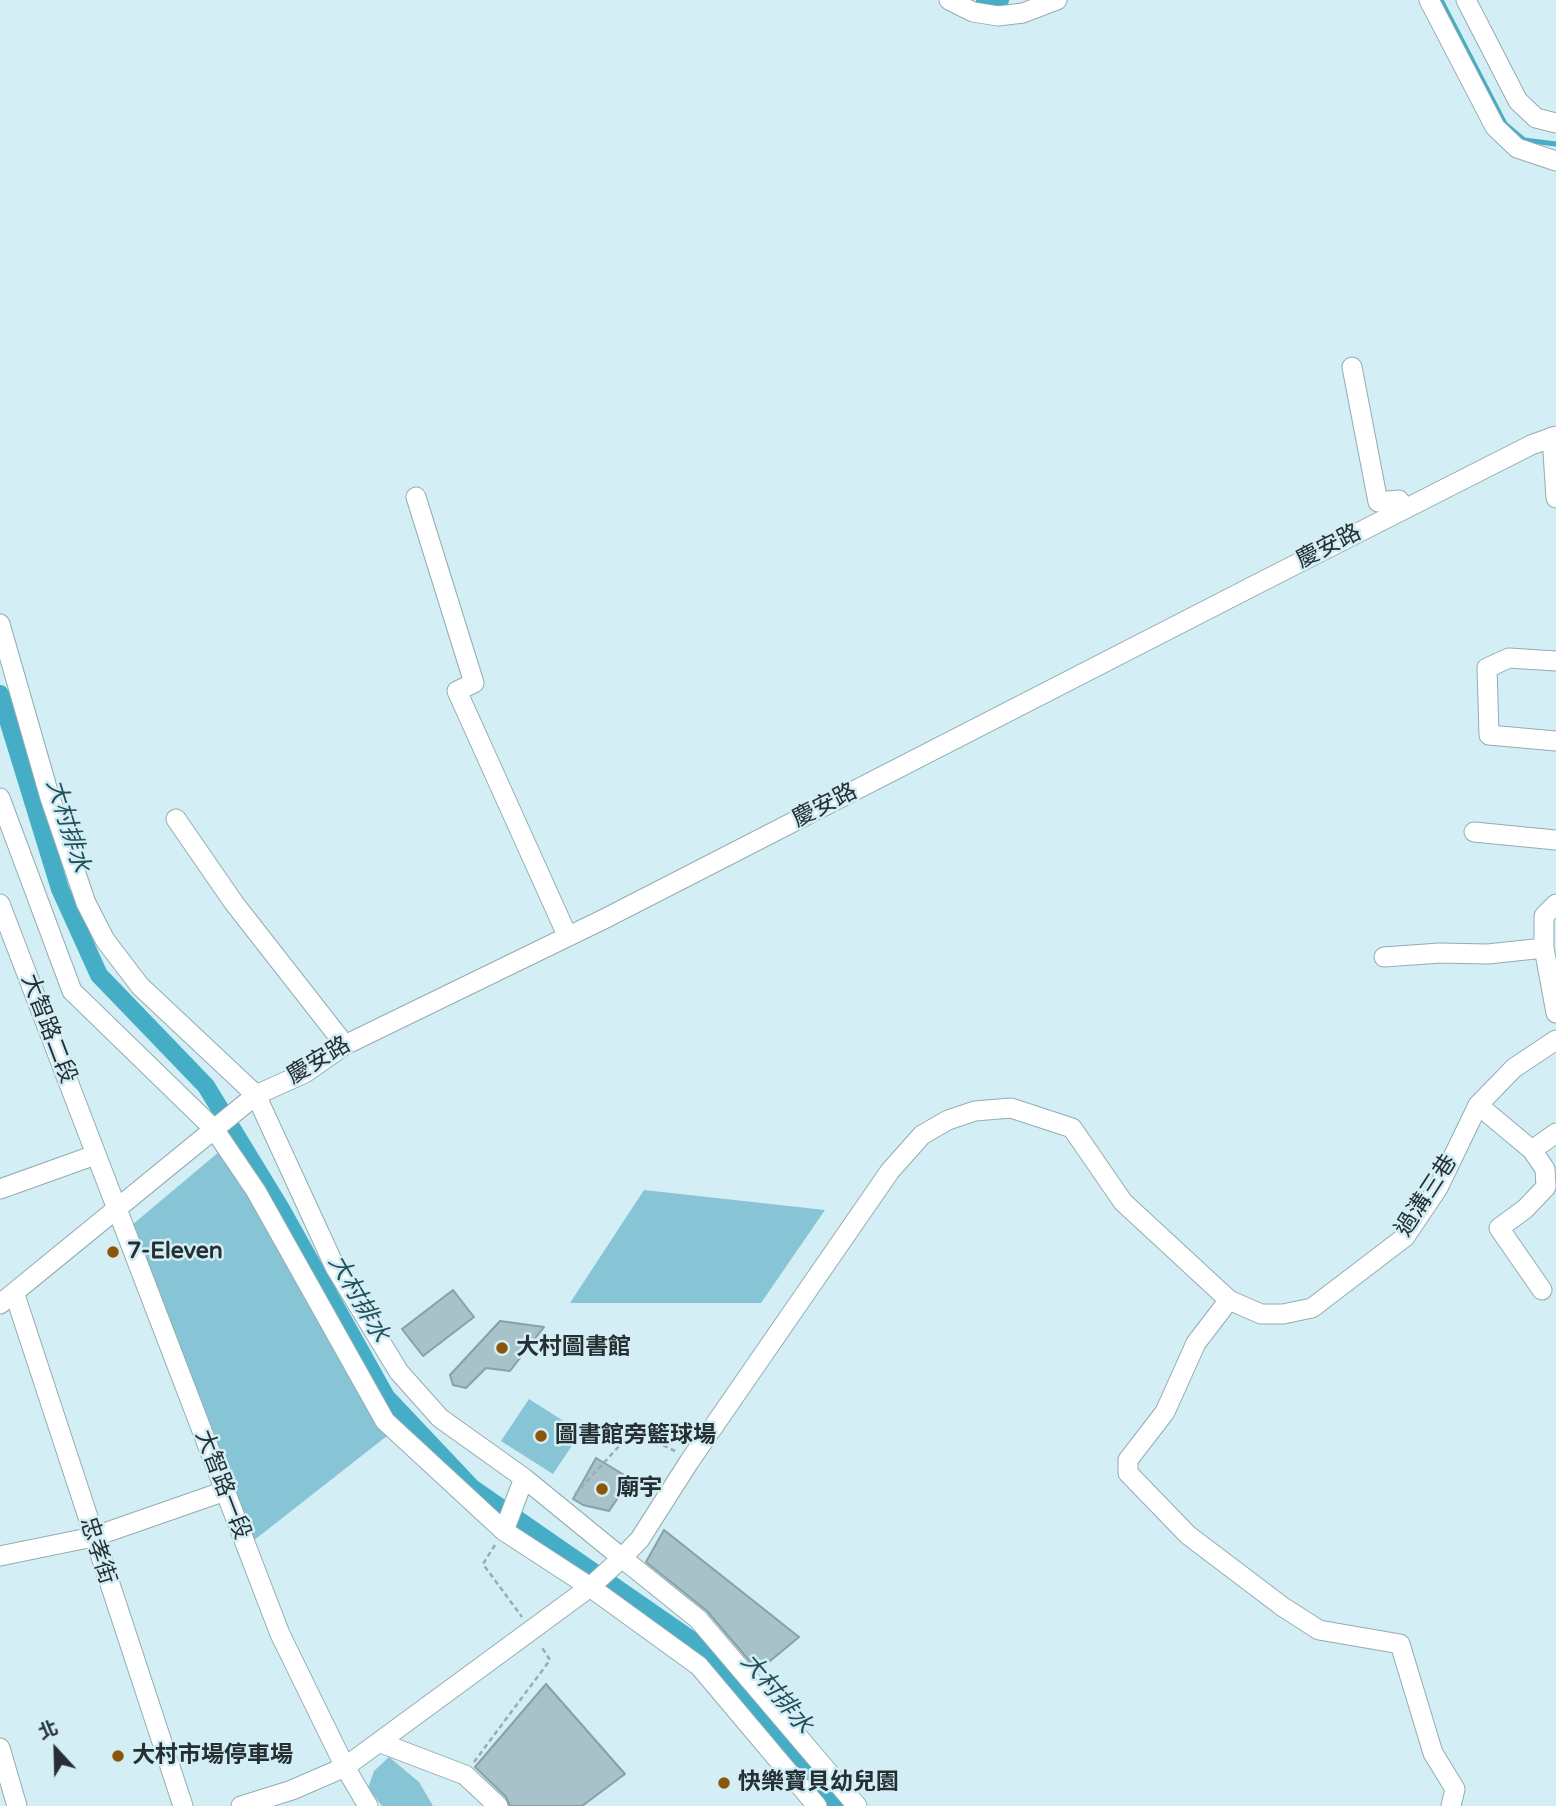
<!DOCTYPE html>
<html>
<head>
<meta charset="utf-8">
<style>
	body { margin:0 }
	#map { position:relative; width:1556px; height:1806px; overflow:hidden; background:#d3eef5; font-family:"Varela Round","Noto Sans TC",sans-serif }
	canvas { display:block }
	.north { position:absolute; left:21px; top:1715px; width:70px; height:70px; -webkit-text-stroke:5px #d3eef5; paint-order:stroke; rotate:338deg; font-size:19px; font-weight:700; line-height:28px; text-align:center; color:#263033 }
	.north::after { content:''; display:block; margin:auto; width:24px; height:32px; background:#263033; clip-path:polygon(50% 0,100% 100%,50% 72%,0 100%) }
</style>
</head>
<body>
<div id="map">
<canvas width="1556" height="1806"></canvas>
<div class="north">北</div>
</div>
<script>
const ctx = document.querySelector('canvas').getContext('2d');
ctx.lineJoin = 'round';
function fill(path, color) {
  ctx.fillStyle = color;
  ctx.fill(path, 'evenodd');
}
function shape(rows) {
  const path = new Path2D();
  for (const r of rows) {
    path.moveTo(r[0], r[1]);
    for (let i = 2; i < r.length; i += 2) path.lineTo(r[i], r[i + 1]);
  }
  return path;
}
function stroke(path, color, width, dash) {
  ctx.strokeStyle = color;
  ctx.lineWidth = width;
  ctx.lineCap = dash ? 'butt' : 'round';
  ctx.setLineDash(dash || []);
  ctx.stroke(path);
}
function label(font, color, halo, rows, align = 'center') {
  ctx.font = font + ' "Varela Round","Noto Sans TC",sans-serif';
  ctx.lineWidth = 5;
  ctx.setLineDash([]);
  ctx.textBaseline = 'middle';
  ctx.strokeStyle = halo;
  ctx.fillStyle = color;
  for (const [text, x, y, turn = 0] of rows) {
    ctx.save();
    ctx.translate(x, y);
    ctx.rotate((+turn || 0) * Math.PI / 180);
    ctx.textAlign = isNaN(turn) ? turn : align;
    if (halo) ctx.strokeText(text, 0, 0);
    ctx.fillText(text, 0, 0);
    ctx.restore();
  }
}
fill(shape([
	[220,1151,392,1432,253,1541,132,1225],
	[644,1190,825,1210,761,1303,570,1303],
	[529,1399,581,1432,553,1474,501,1441],
	[389,1757,419,1782,433,1806,382,1806,368,1788,374,1771]
]), '#87c4d5');
stroke(shape([
	[1441,0,1505,124,1524,140,1556,144]
]), '#45adc6', 5);
stroke(shape([
	[985,0,993,3,1000,0],
	[0,694,60,889,99,975,206,1086,281,1209,386,1397,472,1488,710,1653,837,1806]
]), '#45adc6', 18);
const building = shape([
	[453,1290,474,1317,423,1356,402,1329,453,1290],
	[500,1321,544,1327,510,1371,486,1368,466,1388,453,1385,450,1375,500,1321],
	[596,1458,631,1479,609,1511,583,1505,573,1499,596,1458],
	[664,1530,799,1637,758,1671,707,1611,646,1562,664,1530],
	[546,1684,625,1774,582,1806,510,1806,506,1797,475,1767,546,1684]
]);
fill(building, '#a8c2c9');
stroke(building, '#88a0a8', 2);
const minor = shape([
	[949,0,973,12,998,16,1023,13,1057,0],
	[1429,0,1495,127,1517,148,1556,161],
	[1466,0,1518,101,1536,118,1556,123],
	[1352,367,1378,502,1399,500,1398,512],
	[1552,437,1556,498],
	[416,497,474,683,457,691,567,935],
	[0,624,50,798,86,903,105,940,140,986,256,1095,335,1267,399,1372,440,1418,524,1478,622,1558,640,1539,689,1462,890,1171,922,1135,948,1120,975,1111,1011,1108,1072,1128,1123,1202,1229,1300,1261,1314,1283,1314,1312,1308,1405,1237,1438,1188,1478,1105,1514,1068,1556,1040],
	[1556,661,1509,658,1487,668,1489,735,1556,741],
	[0,798,72,991,214,1129,256,1191,385,1421,504,1531,590,1587,699,1666,817,1806],
	[176,819,234,903,345,1045],
	[1474,832,1556,840],
	[0,904,280,1634,345,1767,368,1806],
	[1556,904,1544,916,1544,948,1556,1013],
	[1384,957,1440,953,1488,954,1544,948],
	[1478,1105,1532,1150,1545,1169,1546,1187,1525,1209,1499,1228,1542,1290],
	[1532,1150,1556,1133],
	[0,1189,95,1155],
	[15,1295,183,1806],
	[1229,1300,1196,1343,1165,1412,1128,1460,1128,1473,1188,1535,1283,1607,1319,1630,1400,1644,1433,1753,1455,1789,1451,1806],
	[0,1304,256,1095,305,1073,345,1045,606,918,1265,580,1531,445,1556,436],
	[504,1531,524,1478],
	[0,1556,93,1537,225,1491],
	[381,1743,465,1775,498,1806],
	[0,1748,17,1806],
	[241,1806,292,1790,345,1767,590,1587,622,1558,698,1619,857,1806]
]);
stroke(minor, '#93acb3', 21);
stroke(shape([
	[575,1494,633,1431,675,1451],
	[495,1545,483,1564,522,1617],
	[474,1762,550,1660,541,1646]
]), '#98adb3', 2.5, [5, 3.5]);
stroke(minor, '#fff', 19);
for (const [x, y, r, color] of [
	[113,1252,7,"#8c5609"],
	[502,1348,7,"#8c5609"],
	[541,1436,7,"#8c5609"],
	[602,1489,7,"#8c5609"],
	[118,1756,7,"#8c5609"],
	[724,1783,7,"#8c5609"]
]) {
  const dot = new Path2D();
  dot.arc(x, y, r, 0, 2 * Math.PI);
  ctx.fillStyle = color;
  ctx.fill(dot);
  stroke(dot, '#d3eef5', 2.5);
}
label('23px', '#263033', '#d3eef5', [
	["慶安路",1329,547,-27],
	["慶安路",825,806,-27],
	["大智路二段",48,1029,69],
	["慶安路",319,1061,-31],
	["過溝三巷",1427,1196,-57],
	["大智路一段",222,1485,69],
	["忠孝街",97,1551,72]
]);
label('bold 23px', '#263033', '#d3eef5', [
	["7-Eleven",127,1252],
	["大村圖書館",516,1348],
	["圖書館旁籃球場",555,1436],
	["廟宇",616,1489],
	["大村市場停車場",132,1756],
	["快樂寶貝幼兒園",738,1783]
], 'left');
label('italic 24px', '#224f5a', '#d3eef5', [
	["大村排水",67,826,73],
	["大村排水",358,1299,60],
	["大村排水",776,1694,50]
]);
</script>
</body>
</html>
